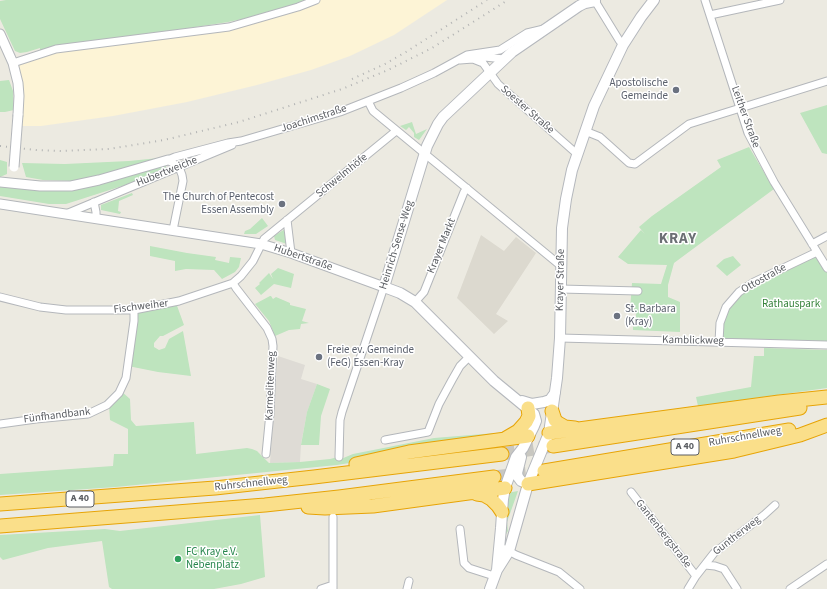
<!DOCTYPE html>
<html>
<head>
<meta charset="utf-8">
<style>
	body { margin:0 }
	canvas { display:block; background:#eceae1 }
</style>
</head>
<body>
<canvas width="827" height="589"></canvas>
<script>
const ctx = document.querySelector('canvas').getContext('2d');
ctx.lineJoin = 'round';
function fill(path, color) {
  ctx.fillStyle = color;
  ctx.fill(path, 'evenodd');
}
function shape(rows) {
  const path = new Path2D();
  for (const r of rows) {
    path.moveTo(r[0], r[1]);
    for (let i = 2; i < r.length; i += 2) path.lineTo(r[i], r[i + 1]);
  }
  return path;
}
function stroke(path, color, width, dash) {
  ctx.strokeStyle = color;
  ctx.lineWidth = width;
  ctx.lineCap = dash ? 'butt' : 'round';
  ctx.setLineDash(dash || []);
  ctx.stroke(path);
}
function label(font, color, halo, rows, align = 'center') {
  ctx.font = font + ' "Source Sans 3",sans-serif';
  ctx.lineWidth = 3;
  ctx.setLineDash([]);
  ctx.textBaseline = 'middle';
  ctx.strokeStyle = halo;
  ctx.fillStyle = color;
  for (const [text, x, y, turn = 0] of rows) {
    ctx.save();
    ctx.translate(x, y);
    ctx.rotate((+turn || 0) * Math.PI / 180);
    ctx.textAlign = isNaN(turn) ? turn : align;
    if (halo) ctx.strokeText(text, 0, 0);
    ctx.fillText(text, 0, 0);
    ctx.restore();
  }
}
fill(shape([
	[319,0,447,0,394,35,350,56,311,70,257,85,187,102,113,116,41,126,21,126,15,64,59,52,229,28]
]), '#fdf4d6');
fill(shape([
	[278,356,305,365,301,379,317,384,307,412,301,444,300,462,270,463]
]), '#dedbd5');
fill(shape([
	[481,235,504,251,516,237,536,253,496,314,508,321,494,334,457,298]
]), '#dcd9cf');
fill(shape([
	[6,0,309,0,247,18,228,22,183,29,72,43,40,50,40,48,27,52,20,53,15,51,0,19,0,1],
	[9,80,13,91,14,110,5,112,0,112,0,81],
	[827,105,827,154,822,153,800,113],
	[412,122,416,134,427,129,419,140,414,137,414,133,409,127,406,130,400,126],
	[749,147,774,189,674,263,668,285,668,297,680,302,680,332,633,330,633,319,636,317,636,314,634,310,630,310,632,283,661,284,667,265,628,264,618,257,641,230,645,234,639,227,652,216,721,167,717,160],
	[169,157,132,168,75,181,43,180,26,177,22,163,65,164,129,161],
	[0,160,7,162,7,174,0,177],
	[166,165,166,170,144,179,66,204,49,204,0,196,0,185,27,189],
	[132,193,133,195,119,201,118,211,121,212,120,214,101,210,101,205],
	[262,218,268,226,256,234,244,234,245,231,250,229],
	[285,229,287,244,275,240,274,236],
	[150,246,187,253,216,257,215,260,229,263,230,257,241,258,239,267,235,272,222,279,214,270,186,269,175,271,175,261,150,256],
	[817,255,827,271,827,341,722,340,722,324,727,308,747,288],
	[733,256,741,265,727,276,716,266,724,259],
	[278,268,294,274,291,288,274,284,261,295,255,288,260,284,259,283,269,273,273,279,271,274],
	[270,296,271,296,273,299,276,297,290,303,290,305,306,309,302,321,309,323,301,324,300,329,289,330,275,336,269,321,255,304],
	[176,303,184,325,163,336,160,336,154,343,154,347,159,350,165,348,169,339,183,331,191,376,158,372,128,366,135,310],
	[764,348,827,350,827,388,698,406,696,397,751,387,754,356,764,356],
	[317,384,330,389,321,416,319,445,301,445,307,412],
	[121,391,130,399,131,420,136,426,194,422,196,454,247,448,252,449,257,451,269,463,300,462,330,459,338,457,341,459,353,454,434,438,508,432,356,462,337,465,116,487,0,495,0,474,113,466,114,454,128,454,128,429,110,420,109,404],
	[518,491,507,522,508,531,505,536,507,493],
	[260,515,265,577,241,584,214,589,112,589,109,587,102,541,48,548,3,560,0,557,0,535,105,529,120,531]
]), '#bee4be');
stroke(shape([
	[502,454,553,446],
	[494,477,544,471]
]), '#c8c7c1', 13, [13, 6]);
const minor = shape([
	[705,0,748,133,774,182,827,268],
	[595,1,619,40,623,45],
	[710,15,780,0],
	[475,56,504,59],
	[460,60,473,59,483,63,498,84,577,154],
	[13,63,56,49,229,27,298,7,316,0],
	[368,101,373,111,561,266],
	[585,131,600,137,629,163,635,164,689,124,827,81],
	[168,160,175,157,228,143,241,141,340,112,401,88,434,73,467,55,500,50,527,33,544,29],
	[168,160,179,167,182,175,183,181,173,230],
	[94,202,96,212,96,218],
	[66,214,232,145],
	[287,220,291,253],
	[812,244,827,236],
	[233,283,236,288,267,328,272,339,273,346,270,413,266,454],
	[561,289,638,291],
	[0,297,40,307,66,310,134,310,179,301,233,283,241,276,253,261,264,239,396,131],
	[415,302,424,292,464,192,467,188],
	[560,338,827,345],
	[719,342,720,323,726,307,739,292,754,282,817,252],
	[0,424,36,419,88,414,107,405,119,393,126,378,134,321,134,310],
	[385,440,428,432,439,404,452,380,460,366,469,357],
	[339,457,340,420,342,412,384,287],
	[631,492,696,576],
	[460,529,464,563,469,568,494,576],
	[505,549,516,555,559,572,580,589],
	[705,565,715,566,724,569,737,589],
	[321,589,333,585],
	[333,589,333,517],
	[407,589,409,581],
	[688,589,696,576,714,553,764,515,775,505],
	[790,589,827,564]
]);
const tertiary = shape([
	[0,34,13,63,18,83,19,96,18,115],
	[0,182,40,186,71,186,99,180,168,160],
	[0,204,261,244,291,253,384,287]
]);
const secondary = shape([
	[522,401,532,404,544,402,550,400,555,393],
	[521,457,517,473,518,477,521,481,528,484],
	[497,570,501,528,503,499,505,488,516,457,523,448,534,426,536,421,534,414,494,381,415,302,400,293,384,287,427,146,438,124,443,117,512,52,579,6,585,3,595,1],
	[490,589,497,570,509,551,528,484,549,433,557,378,560,338,562,228,566,199,572,170,594,106,623,45,641,17,654,0]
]);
const motorway = shape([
	[552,411,555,420,558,423,565,427,575,428],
	[549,433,779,402,827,397],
	[506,438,518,431,526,422,529,416,528,408],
	[553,446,800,408],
	[356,464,409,452,528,436],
	[544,471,789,430],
	[528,484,734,451,800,435,827,425],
	[477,494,484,495,491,499,498,506,502,512],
	[0,504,215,488,314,477,502,454],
	[308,507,325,508,373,506,505,488],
	[0,526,265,505,339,497,494,477]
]);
stroke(minor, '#b4b7bb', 9);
stroke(tertiary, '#b4b7bb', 11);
stroke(secondary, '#b5b8bd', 12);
stroke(motorway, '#e7a406', 15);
stroke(minor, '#fff', 7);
stroke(tertiary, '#fff', 9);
stroke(secondary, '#fff', 10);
stroke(motorway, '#fadf8a', 13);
stroke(shape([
	[352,79,385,64,406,52,487,0],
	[0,146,36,150,61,151,109,149,164,140,239,122,342,89,388,70,432,48,508,0]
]), '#b2b3b3', 2, [1, 5]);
const tertiaryBridge = shape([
	[14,167,18,115]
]);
stroke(tertiaryBridge, '#b4b7bb', 11, []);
stroke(tertiaryBridge, '#fff', 9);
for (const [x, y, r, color] of [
	[676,90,4,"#6b7280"],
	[282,204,4,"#6b7280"],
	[617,316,4,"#6b7280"],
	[319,357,4,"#6b7280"],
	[178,559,4,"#2e9e5b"]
]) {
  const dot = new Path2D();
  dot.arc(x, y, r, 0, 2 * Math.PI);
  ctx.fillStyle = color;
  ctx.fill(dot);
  stroke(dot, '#fff', 1.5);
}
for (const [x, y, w] of [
	[685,447,28],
	[80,499,28]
]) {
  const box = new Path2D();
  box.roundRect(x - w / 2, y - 8, w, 16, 3);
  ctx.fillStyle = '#fff';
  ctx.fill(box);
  stroke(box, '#5a5d62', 1);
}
label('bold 10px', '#5a5d62', null, [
	["A 40",685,447],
	["A 40",80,499]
]);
label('11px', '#5b616d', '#fff', [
	["Apostolische",668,84],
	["Gemeinde",668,97],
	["The Church of Pentecost",274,198],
	["Essen Assembly",274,211],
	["St. Barbara",625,310,"left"],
	["(Kray)",625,323,"left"],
	["Freie ev. Gemeinde",327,351,"left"],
	["(FeG) Essen-Kray",327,364,"left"]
], 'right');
label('11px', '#5a5d62', '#fff', [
	["Soester Straße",527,110,41],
	["Leither Straße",745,117,70],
	["Joachimstraße",314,119,-18],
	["Hubertweiche",167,172,-22],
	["Schwelmhöfe",342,176,-39],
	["Heinrich-Sense-Weg",397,245,-73],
	["Krayer Markt",442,246,-68],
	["Hubertstraße",303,258,19],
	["Ottostraße",764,279,-29],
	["Krayer Straße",561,280,-89],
	["Fischweiher",141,307,-7],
	["Kamblickweg",693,341,1],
	["Karmelitenweg",271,386,-88],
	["Fünfhandbank",57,416,-7],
	["Ruhrschnellweg",745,437,-10],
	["Ruhrschnellweg",251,484,-6],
	["Gantenbergstraße",663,534,52],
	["Guntherweg",737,536,-38]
]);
label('11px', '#37833c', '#fff', [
	["Rathauspark",791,305]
]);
label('11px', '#27864d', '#fff', [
	["FC Kray e.V.",186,553],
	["Nebenplatz",186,566]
], 'left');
ctx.letterSpacing = '1px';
label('bold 15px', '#6b6f74', '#fff', [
	["KRAY",678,240]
]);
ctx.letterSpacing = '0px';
</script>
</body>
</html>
